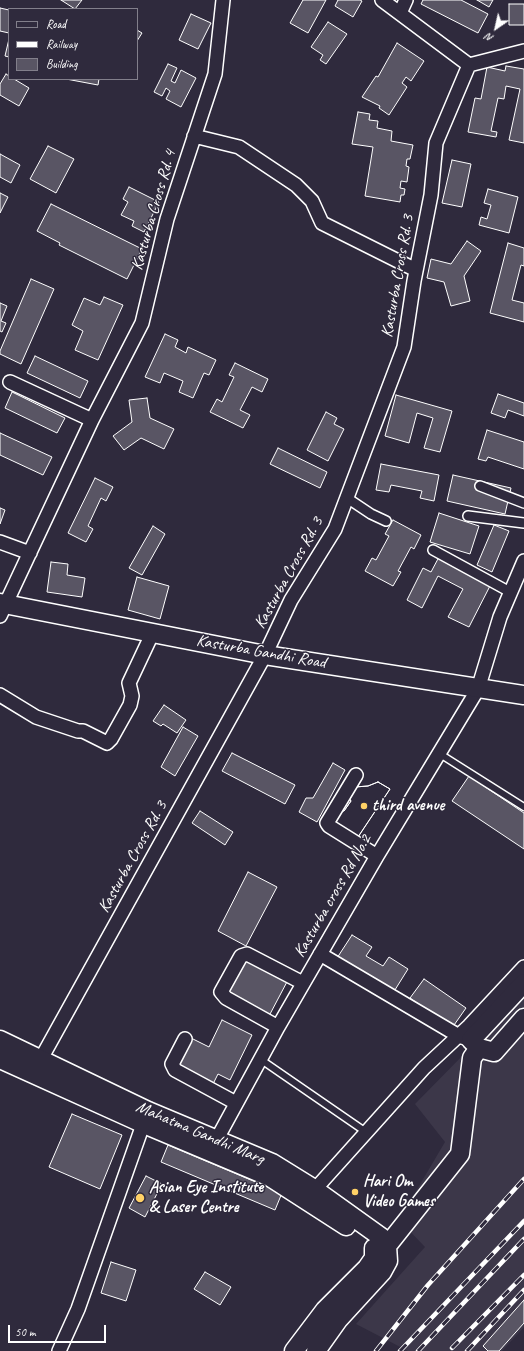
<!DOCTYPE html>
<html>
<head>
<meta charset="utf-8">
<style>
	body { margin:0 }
	#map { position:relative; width:524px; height:1351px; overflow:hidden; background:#2f2a3d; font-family:Caveat,sans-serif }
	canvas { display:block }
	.legend { position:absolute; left:8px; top:8px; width:130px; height:72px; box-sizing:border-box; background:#2f2a3d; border:1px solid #827f8b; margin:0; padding:5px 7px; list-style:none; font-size:12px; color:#fff }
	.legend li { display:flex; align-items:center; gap:8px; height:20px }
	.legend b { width:20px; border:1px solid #827f8b }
	.north { position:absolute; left:476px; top:8px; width:40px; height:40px; -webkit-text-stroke:3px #2f2a3d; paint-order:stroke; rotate:214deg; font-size:11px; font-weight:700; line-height:16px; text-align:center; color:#fff }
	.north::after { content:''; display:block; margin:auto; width:14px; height:18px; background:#fff; clip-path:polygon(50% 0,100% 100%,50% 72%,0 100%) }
	.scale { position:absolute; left:8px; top:1325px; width:98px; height:18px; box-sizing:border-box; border:2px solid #fff; border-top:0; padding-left:5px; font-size:12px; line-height:14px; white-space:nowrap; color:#fff; -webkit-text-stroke:3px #2f2a3d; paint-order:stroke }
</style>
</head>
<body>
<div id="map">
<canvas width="524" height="1351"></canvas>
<ul class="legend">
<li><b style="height:5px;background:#2f2a3d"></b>Road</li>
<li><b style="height:5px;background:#fff"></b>Railway</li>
<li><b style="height:11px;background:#595564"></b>Building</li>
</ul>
<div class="north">N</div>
<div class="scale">50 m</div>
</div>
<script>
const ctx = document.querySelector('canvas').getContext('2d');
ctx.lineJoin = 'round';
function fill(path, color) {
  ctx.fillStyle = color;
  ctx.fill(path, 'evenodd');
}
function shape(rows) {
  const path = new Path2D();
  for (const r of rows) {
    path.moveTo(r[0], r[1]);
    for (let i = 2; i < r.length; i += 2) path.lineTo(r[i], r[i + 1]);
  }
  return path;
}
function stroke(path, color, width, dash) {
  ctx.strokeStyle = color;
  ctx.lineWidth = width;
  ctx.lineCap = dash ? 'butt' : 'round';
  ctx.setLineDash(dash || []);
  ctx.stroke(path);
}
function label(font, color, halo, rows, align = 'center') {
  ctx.font = font + ' Caveat,sans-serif';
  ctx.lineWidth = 3;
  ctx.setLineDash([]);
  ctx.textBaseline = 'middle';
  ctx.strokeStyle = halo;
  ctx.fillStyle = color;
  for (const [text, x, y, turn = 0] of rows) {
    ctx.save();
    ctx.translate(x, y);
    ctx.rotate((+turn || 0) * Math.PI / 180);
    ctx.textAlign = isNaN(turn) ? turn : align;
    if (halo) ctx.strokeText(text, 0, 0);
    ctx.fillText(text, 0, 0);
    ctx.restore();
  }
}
fill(shape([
	[524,993,524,1327,502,1351,408,1351,356,1324,425,1247,399,1220,445,1142,415,1104]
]), '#3c3749');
const building = shape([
	[61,0,82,0,75,9,61,0],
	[303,0,326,0,308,33,290,23,303,0],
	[338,0,360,0,362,1,353,17,335,6,338,0],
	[423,0,461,0,488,14,478,33,421,4,423,0],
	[477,0,493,0,489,7,477,0],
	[509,4,524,4,524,25,509,25,509,4],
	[0,8,9,10,9,33,0,31,0,8],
	[191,14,211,23,198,49,179,40,191,14],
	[328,22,347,34,326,64,320,60,323,55,311,47,328,22],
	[137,30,142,33,137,41,137,30],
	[9,39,9,57,5,56,9,39],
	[397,43,424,61,411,81,406,77,402,83,407,87,389,115,379,108,380,106,362,97,376,76,378,77,397,43],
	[168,64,177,68,171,81,175,83,181,70,196,78,181,107,166,99,170,91,166,88,162,96,154,92,168,64],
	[506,66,524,69,524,143,509,140,520,89,506,86,504,99,498,98,491,131,497,132,496,137,468,132,475,98,481,99,487,67,505,71,506,66],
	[6,74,9,76,9,79,14,79,29,88,19,106,0,95,0,84,6,74],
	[66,79,99,79,98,85,66,79],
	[358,112,370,114,369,120,378,121,377,128,392,131,391,141,413,145,410,159,407,159,406,166,409,167,407,182,401,181,400,188,405,189,404,195,401,195,400,202,365,196,373,147,352,144,358,112],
	[48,146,74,159,56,193,30,179,48,146],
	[0,154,20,165,11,183,0,177,0,154],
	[452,160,471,164,462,207,442,203,452,160],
	[129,187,159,202,144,232,132,226,134,221,121,215,128,202,123,199,129,187],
	[488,189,518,197,509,233,479,225,481,217,487,219,491,205,484,203,488,189],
	[0,193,8,197,0,213,0,193],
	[51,204,142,249,127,279,59,245,60,243,37,231,51,204],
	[467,241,481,251,464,276,470,301,451,306,444,282,427,278,431,259,451,264,467,241],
	[508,243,524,248,524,266,521,265,512,300,524,303,524,322,490,313,508,243],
	[31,279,54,289,21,364,0,354,0,351,31,279],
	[104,297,123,305,98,360,75,350,83,331,72,325,84,298,100,305,104,297],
	[0,303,7,306,1,321,6,323,2,332,0,331,0,303],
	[165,334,178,340,175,347,186,353,188,347,216,360,209,375,204,373,193,398,179,392,183,381,164,373,160,383,145,377,165,334],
	[35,356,88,381,80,398,27,373,35,356],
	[235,363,268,379,262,392,252,387,240,410,250,415,243,428,210,412,217,399,222,402,234,377,229,375,235,363],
	[12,392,65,418,57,433,5,408,12,392],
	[498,394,524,403,524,416,508,410,505,418,491,413,498,394],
	[396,395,452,411,440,452,424,448,433,418,417,413,409,443,385,436,396,395],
	[147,398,150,418,174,429,164,449,141,438,124,450,113,436,132,422,129,400,147,398],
	[326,412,337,418,334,424,344,429,328,461,307,450,326,412],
	[487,430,524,442,524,469,488,457,486,461,478,459,487,430],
	[0,433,52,457,43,475,0,455,0,433],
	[278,448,327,472,320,488,270,464,278,448],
	[381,464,439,475,434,501,420,498,422,491,391,485,389,492,376,490,381,464],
	[453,475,511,488,505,514,447,501,453,475],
	[95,478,113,487,106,501,101,498,88,526,93,529,86,542,68,533,95,478],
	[0,508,5,510,0,524,0,508],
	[439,513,479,526,470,554,430,542,439,513],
	[393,520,421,535,414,549,411,547,398,571,401,572,393,586,365,571,372,558,376,560,389,536,385,534,393,520],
	[494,525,509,531,492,572,477,565,494,525],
	[153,526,165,534,142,575,129,568,153,526],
	[439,557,491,584,469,627,448,617,463,589,438,576,422,608,407,600,423,568,431,572,439,557],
	[51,562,68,564,67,575,85,578,82,597,47,592,51,562],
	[137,577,169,586,160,619,128,610,137,577],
	[164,705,186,720,177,733,163,724,161,726,153,721,164,705],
	[183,727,198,736,175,776,161,767,183,727],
	[232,753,295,785,285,804,222,771,232,753],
	[333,763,345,770,317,822,299,812,306,798,313,798,333,763],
	[469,776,524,813,524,849,452,801,469,776],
	[378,782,390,789,358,837,333,822,340,810,344,811,351,801,349,798,355,787,368,786,378,782],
	[378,782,390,789,358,837,333,822,340,810,344,811,351,801,349,798,355,787,368,786,378,782],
	[200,811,233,832,225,845,192,823,200,811],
	[248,872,277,887,246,946,218,931,248,872],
	[352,935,372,947,366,956,383,966,389,957,408,969,393,993,337,958,352,935],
	[244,955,289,978,269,1016,224,992,244,955],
	[424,979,466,1008,452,1028,410,998,424,979],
	[222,1020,252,1035,230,1080,218,1074,213,1084,173,1065,187,1036,209,1047,222,1020],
	[72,1114,122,1135,100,1189,49,1167,72,1114],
	[168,1145,282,1193,275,1210,161,1162,168,1145],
	[146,1176,162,1184,145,1217,129,1208,146,1176],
	[111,1262,136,1270,126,1301,101,1293,111,1262],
	[205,1272,231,1287,220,1305,194,1289,205,1272],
	[524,1300,524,1323,499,1351,488,1351,483,1346,524,1300]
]);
fill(building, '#595564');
stroke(building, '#fff', 1);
const service = shape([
	[440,754,524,807],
	[260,1059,366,1132]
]);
const pedestrian = shape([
	[480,486,524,503],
	[347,498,371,514,386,521],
	[468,516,524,523],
	[433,550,510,592]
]);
const minor = shape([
	[382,0,469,65,524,51],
	[400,13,406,0],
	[194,136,239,147,296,185,312,201,322,223,416,270],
	[10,382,92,420],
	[0,542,30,553],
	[0,616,92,420,142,323,167,219,215,74,223,0],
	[0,695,36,717,78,731,83,731,107,743,111,739,130,705,132,696,129,683,153,632],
	[356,775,327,823,329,826,377,856],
	[320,954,459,1036,465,1038],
	[278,1027,226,998,221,992,241,956,247,954,303,983],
	[185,1039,172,1064,175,1070,236,1103],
	[37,1066,265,655,291,600,335,529,404,347,414,281,431,195,436,143,469,65],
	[212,1148,278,1027,377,856,478,689,500,617,524,561],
	[309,1196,424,1068,469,1026,524,967],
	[59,1351,78,1309,146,1116]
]);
const secondary = shape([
	[0,603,265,655,524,695],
	[524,983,471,1040,479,1048,494,1052,524,1018],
	[0,1040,148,1111,272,1163,314,1189,381,1237,387,1246],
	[0,1059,144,1124,270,1177,346,1226],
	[294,1351,325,1310,367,1268,374,1258,374,1248],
	[316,1351,338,1320,382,1272,388,1261,387,1246,460,1154,472,1058,479,1048]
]);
stroke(service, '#fff', 9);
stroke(pedestrian, '#fff', 12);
stroke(minor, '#fff', 16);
stroke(secondary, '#fff', 21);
stroke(service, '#2f2a3d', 6);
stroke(pedestrian, '#2f2a3d', 9);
stroke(minor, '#2f2a3d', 13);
stroke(secondary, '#2f2a3d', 18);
const rail = shape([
	[452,1348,524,1275],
	[376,1351,428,1285,524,1179],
	[400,1351,524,1221],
	[418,1351,524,1239],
	[467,1351,524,1290]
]);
stroke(rail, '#fff', 4.5);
stroke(rail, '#2f2a3d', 3, [9]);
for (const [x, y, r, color] of [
	[364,806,4,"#ffd166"],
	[355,1192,4,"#ffd166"],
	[140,1198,5,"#ffd166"]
]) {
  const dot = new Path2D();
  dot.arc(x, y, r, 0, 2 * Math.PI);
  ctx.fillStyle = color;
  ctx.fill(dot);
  stroke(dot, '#2f2a3d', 1.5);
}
label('17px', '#fff', '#2f2a3d', [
	["Kasturba Cross Rd. 4",154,210,-74],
	["Kasturba Cross Rd. 3",398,276,-80],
	["Kasturba Cross Rd. 3",289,573,-61],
	["Kasturba Gandhi Road",261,652,10],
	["Kasturba Cross Rd. 3",133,857,-61],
	["Kasturba cross Rd No.2",333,896,-60],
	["Mahatma Gandhi Marg",200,1133,23]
]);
label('bold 17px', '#fff', '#2f2a3d', [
	["third avenue",372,806],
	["Hari Om",363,1182],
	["Video Games",363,1202],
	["Asian Eye Institute",149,1188],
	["& Laser Centre",149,1208]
], 'left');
</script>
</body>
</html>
